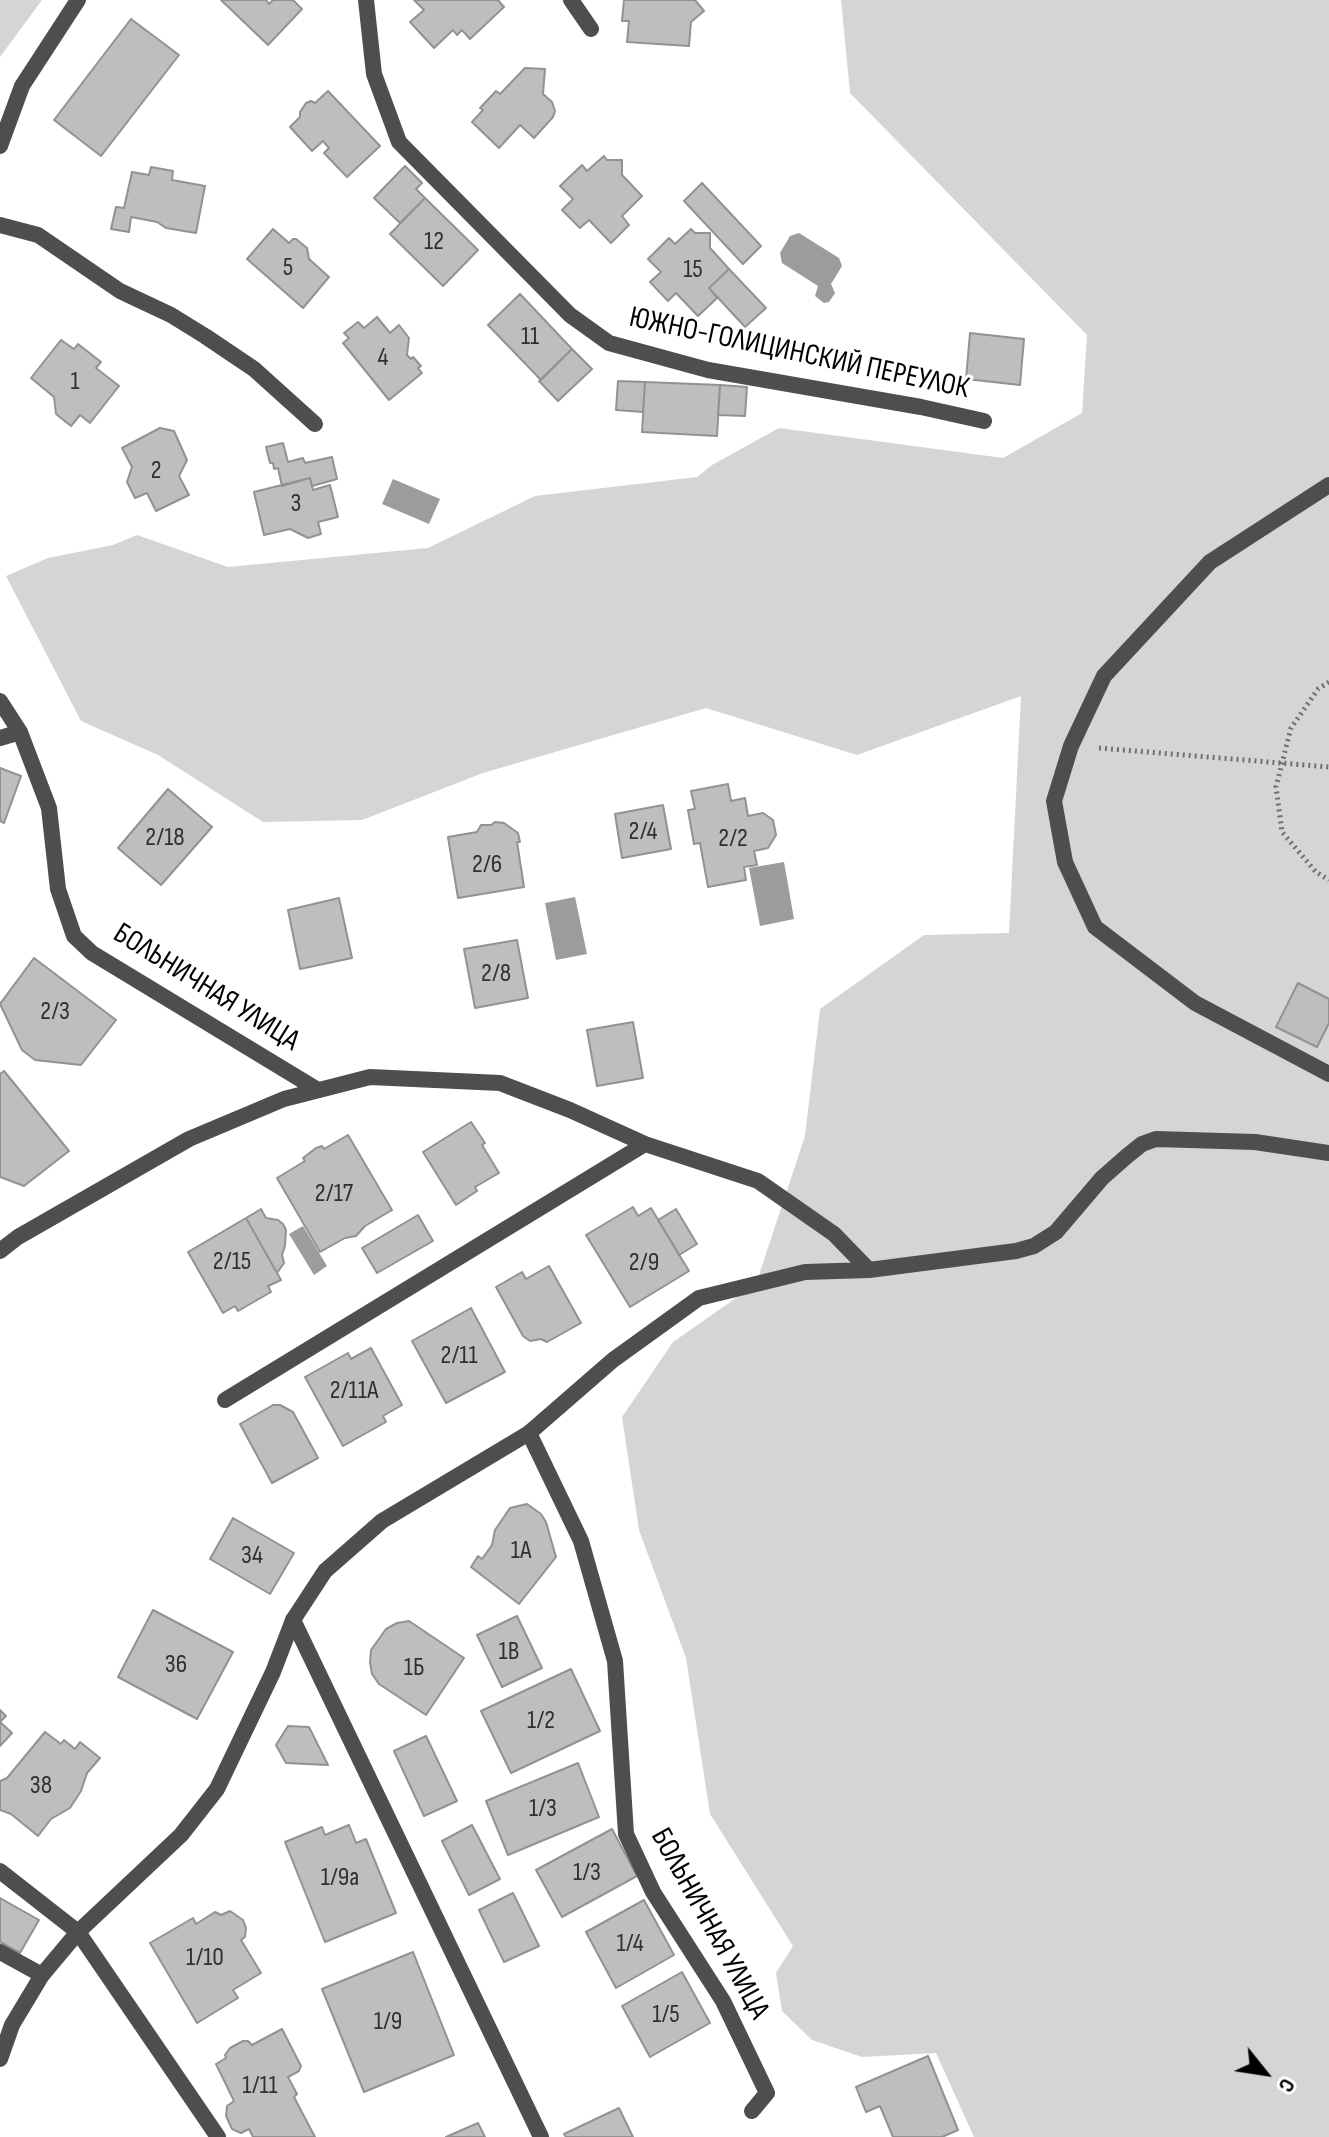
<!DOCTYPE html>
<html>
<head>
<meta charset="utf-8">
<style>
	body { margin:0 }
	#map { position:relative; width:1329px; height:2137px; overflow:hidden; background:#fff; font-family:"Sofia Sans Condensed",sans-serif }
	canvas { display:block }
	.north { position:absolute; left:1225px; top:2033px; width:80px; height:80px; -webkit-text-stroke:6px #fff; paint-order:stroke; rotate:120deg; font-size:22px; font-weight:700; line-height:32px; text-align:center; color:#000 }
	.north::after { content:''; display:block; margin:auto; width:28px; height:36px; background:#000; clip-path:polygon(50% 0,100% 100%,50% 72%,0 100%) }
</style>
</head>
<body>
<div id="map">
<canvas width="1329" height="2137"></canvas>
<div class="north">С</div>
</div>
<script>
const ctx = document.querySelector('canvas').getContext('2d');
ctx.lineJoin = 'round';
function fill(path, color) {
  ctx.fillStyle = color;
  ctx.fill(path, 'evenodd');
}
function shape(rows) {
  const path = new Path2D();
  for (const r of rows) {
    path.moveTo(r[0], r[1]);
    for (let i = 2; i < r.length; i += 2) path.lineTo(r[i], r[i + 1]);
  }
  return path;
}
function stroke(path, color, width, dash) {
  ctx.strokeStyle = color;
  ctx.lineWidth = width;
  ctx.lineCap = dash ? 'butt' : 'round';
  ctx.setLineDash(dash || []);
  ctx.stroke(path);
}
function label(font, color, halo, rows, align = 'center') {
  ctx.font = font + ' "Sofia Sans Condensed",sans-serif';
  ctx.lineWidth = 6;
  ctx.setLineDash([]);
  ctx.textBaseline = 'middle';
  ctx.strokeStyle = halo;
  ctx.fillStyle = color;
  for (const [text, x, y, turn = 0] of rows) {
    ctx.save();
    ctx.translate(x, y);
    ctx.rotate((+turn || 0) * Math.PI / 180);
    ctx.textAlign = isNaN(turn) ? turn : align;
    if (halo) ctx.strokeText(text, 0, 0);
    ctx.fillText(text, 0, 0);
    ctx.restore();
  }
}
fill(shape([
	[0,0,42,0,0,57],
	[841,0,1329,0,1329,2137,974,2137,936,2053,862,2057,812,2040,782,2011,776,1973,793,1946,710,1814,686,1658,639,1530,622,1417,673,1342,756,1284,805,1136,820,1009,924,935,1009,933,1021,696,857,755,706,708,483,773,362,820,263,822,158,755,81,721,6,576,48,558,113,545,137,535,228,567,428,548,535,496,697,477,712,465,779,428,1003,458,1082,413,1087,335,850,93]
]), '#d5d5d5');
fill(shape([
	[799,233,839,258,842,266,831,284,835,293,829,302,824,303,815,296,818,286,782,263,780,253,790,236],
	[393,479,440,499,429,524,382,504],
	[784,862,794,919,760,926,749,868],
	[575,897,587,954,556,960,545,903],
	[303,1226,327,1266,314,1275,289,1234]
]), '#9c9c9c');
const building = shape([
	[221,0,266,0,269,4,273,0,293,0,302,9,268,45,221,0],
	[414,0,498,0,504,7,470,39,462,30,457,35,453,30,434,48,410,22,424,10,414,0],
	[624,0,695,0,704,11,691,22,689,46,627,42,629,21,622,21,624,0],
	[131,19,179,55,101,156,54,120,131,19],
	[525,68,545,69,543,94,552,102,555,111,553,117,534,138,520,125,499,148,472,122,483,110,480,108,496,91,500,94,525,68],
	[328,91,380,146,347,177,324,153,329,148,323,141,312,151,290,127,300,117,300,112,306,103,311,101,315,103,328,91],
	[604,156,607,160,622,160,622,175,642,196,622,216,629,225,611,243,589,220,580,228,562,210,573,199,560,186,582,165,587,171,604,156],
	[405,166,422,183,416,189,425,198,400,223,374,198,405,166],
	[151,167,173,171,172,180,205,186,196,233,166,228,157,222,131,217,129,232,111,229,116,207,124,208,132,172,149,175,151,167],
	[702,183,761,246,743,264,684,201,702,183],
	[425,198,478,250,443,286,390,234,425,198],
	[273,229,289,243,293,239,296,239,307,248,309,259,329,277,303,308,247,259,273,229],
	[691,229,695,233,710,233,710,248,729,269,709,288,717,298,698,316,676,293,668,301,650,282,661,272,648,259,669,238,675,244,691,229],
	[729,269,766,308,745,327,709,288,729,269],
	[520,294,572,349,541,380,488,325,520,294],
	[377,317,390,333,399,325,409,338,407,355,411,359,413,357,421,366,418,368,422,373,389,400,343,343,349,338,344,333,358,322,364,328,377,317],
	[970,333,1024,339,1020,385,966,379,970,333],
	[61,340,74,349,78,344,101,362,96,368,119,386,90,423,80,415,71,426,56,414,54,397,31,378,61,340],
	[572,349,592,369,558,401,539,381,572,349],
	[618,381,645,382,643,412,616,410,618,381],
	[645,382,720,385,717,436,642,432,645,382],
	[720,385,747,387,745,416,718,415,720,385],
	[160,428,174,431,187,460,179,476,189,495,156,511,147,493,135,498,127,482,132,467,122,448,160,428],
	[283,443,288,462,303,458,305,463,332,457,337,479,312,486,310,478,282,486,278,468,274,469,273,463,270,463,266,447,283,443],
	[310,478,313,490,330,485,338,517,318,522,321,534,308,538,290,529,264,535,254,492,310,478],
	[0,768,21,776,4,823,0,821,0,768],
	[728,784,731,801,745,798,748,816,763,813,773,820,776,835,768,848,754,851,757,865,744,867,746,880,708,887,700,843,694,844,688,810,695,809,691,791,728,784],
	[168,789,212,827,161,885,118,848,168,789],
	[663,805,671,849,622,858,615,814,663,805],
	[495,822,504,823,518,833,520,842,517,842,524,887,458,898,448,837,477,832,481,825,491,825,495,822],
	[339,898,352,958,300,969,288,910,339,898],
	[517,940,528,998,475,1008,464,949,517,940],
	[34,958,116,1020,81,1065,35,1060,22,1050,0,1004,34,958],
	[1298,983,1329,999,1329,1023,1317,1047,1276,1027,1298,983],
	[633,1022,643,1078,597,1086,587,1030,633,1022],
	[4,1071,69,1151,24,1186,0,1177,0,1074,4,1071],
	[471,1122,485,1143,482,1145,499,1173,475,1187,477,1191,456,1205,423,1152,471,1122],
	[348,1135,392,1210,365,1226,356,1236,345,1238,320,1252,277,1178,305,1161,303,1158,316,1148,322,1146,324,1149,348,1135],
	[633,1207,638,1216,651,1208,689,1271,630,1307,586,1235,633,1207],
	[261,1209,266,1218,278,1220,283,1224,286,1230,285,1246,282,1255,284,1263,277,1273,246,1218,261,1209],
	[676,1209,697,1244,679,1255,658,1220,676,1209],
	[418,1215,433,1241,377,1273,362,1248,418,1215],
	[246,1218,281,1280,268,1286,271,1292,238,1311,235,1306,223,1313,188,1252,246,1218],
	[549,1266,581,1323,547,1342,541,1339,530,1341,523,1336,496,1287,522,1272,526,1279,549,1266],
	[471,1308,505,1372,446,1403,412,1341,471,1308],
	[371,1348,402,1405,383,1416,386,1422,343,1446,305,1377,348,1353,351,1359,371,1348],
	[273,1405,280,1405,293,1412,318,1458,272,1483,240,1424,273,1405],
	[527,1504,541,1514,546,1522,556,1557,519,1604,471,1567,478,1556,482,1559,492,1545,495,1530,510,1508,527,1504],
	[233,1518,294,1553,270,1594,210,1559,233,1518],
	[153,1610,233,1652,197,1719,118,1677,153,1610],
	[517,1616,542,1668,502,1687,477,1635,517,1616],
	[409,1621,464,1658,426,1715,379,1684,372,1674,370,1662,371,1650,386,1629,397,1623,409,1621],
	[571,1669,600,1731,511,1773,481,1711,571,1669],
	[0,1710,6,1716,0,1722,12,1733,0,1746,0,1710],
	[288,1726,309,1727,328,1765,286,1763,276,1745,288,1726],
	[45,1732,61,1744,64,1740,75,1749,80,1742,100,1758,87,1773,81,1791,70,1808,51,1819,38,1836,11,1814,0,1810,0,1781,7,1778,45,1732],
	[426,1736,457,1801,424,1816,394,1751,426,1736],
	[578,1763,599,1817,508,1855,486,1801,578,1763],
	[349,1825,356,1843,366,1839,396,1913,325,1942,285,1842,322,1827,325,1835,349,1825],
	[472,1825,500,1879,469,1895,442,1841,472,1825],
	[612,1829,637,1876,562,1917,536,1870,612,1829],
	[513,1893,539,1946,504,1962,479,1910,513,1893],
	[0,1898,39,1920,20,1953,0,1942,0,1898],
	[644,1900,674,1955,616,1988,586,1932,644,1900],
	[230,1911,243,1920,246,1928,245,1937,241,1940,261,1973,233,1990,238,1998,197,2023,150,1943,193,1918,196,1924,215,1912,221,1915,230,1911],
	[413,1952,454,2055,364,2092,322,1989,413,1952],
	[682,1972,710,2023,650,2057,622,2006,682,1972],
	[282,2029,301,2066,299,2071,288,2077,297,2094,294,2097,315,2137,253,2137,249,2129,241,2133,232,2129,226,2116,227,2106,234,2101,216,2064,226,2058,225,2055,230,2048,243,2041,248,2041,252,2045,282,2029],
	[928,2056,958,2130,942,2137,893,2137,880,2106,866,2112,856,2087,928,2056],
	[619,2108,633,2137,566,2137,564,2134,619,2108],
	[478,2123,485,2137,446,2137,478,2123]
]);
fill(building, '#bebebe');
stroke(building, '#929292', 2);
stroke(shape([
	[1329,682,1318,689,1291,728,1276,787,1282,832,1316,872,1329,880],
	[1099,748,1329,767]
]), '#707070', 5, [2, 4]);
stroke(shape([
	[529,1433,581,1541,615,1661,626,1834,653,1892,723,2001,767,2093,752,2111],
	[293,1620,541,2137],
	[78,1932,218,2137],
	[0,1952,42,1975]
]), '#4e4e4e', 16);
stroke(shape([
	[366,0,374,74,399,142,570,315,609,343,708,370,921,407,984,421],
	[571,0,591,29],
	[0,146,22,86,78,0],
	[0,225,38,235,120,291,171,315,205,336,254,369,315,424],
	[1329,485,1210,562,1104,676,1071,746,1054,801,1065,862,1095,927,1195,1003,1329,1074],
	[0,701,20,732,49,808,58,889,74,936,92,953,318,1090],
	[0,738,20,732],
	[0,1251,18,1237,189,1139,284,1099,370,1077,500,1083,570,1110,645,1144,758,1181,834,1234,869,1270],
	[225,1400,645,1144],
	[0,1871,78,1932],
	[0,2059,12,2025,42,1975,78,1932,181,1835,217,1789,273,1672,293,1620,325,1571,382,1521,529,1433,613,1360,699,1298,805,1272,869,1270,1016,1251,1034,1246,1056,1232,1102,1178,1127,1156,1142,1144,1156,1139,1255,1142,1329,1153]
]), '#4e4e4e', 16);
label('26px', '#303030', null, [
	["12",434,242],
	["5",288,268],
	["15",693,270],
	["11",530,337],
	["4",383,358],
	["1",75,382],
	["2",156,471],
	["3",296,504],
	["2/4",643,832],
	["2/18",165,838],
	["2/2",733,839],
	["2/6",487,865],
	["2/8",496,974],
	["2/3",55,1012],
	["2/17",334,1194],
	["2/15",232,1262],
	["2/9",644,1263],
	["2/11",459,1356],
	["2/11А",354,1391],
	["1А",521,1551],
	["34",252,1556],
	["1В",509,1652],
	["36",176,1665],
	["1Б",414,1668],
	["1/2",541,1721],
	["38",41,1786],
	["1/3",543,1809],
	["1/3",587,1873],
	["1/9а",340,1878],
	["1/4",630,1944],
	["1/10",205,1958],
	["1/5",666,2015],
	["1/9",388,2022],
	["1/11",260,2086]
]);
label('30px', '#000', '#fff', [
	["ЮЖНО-ГОЛИЦИНСКИЙ ПЕРЕУЛОК",799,354,12],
	["БОЛЬНИЧНАЯ УЛИЦА",206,988,32],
	["БОЛЬНИЧНАЯ УЛИЦА",709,1924,61]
]);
</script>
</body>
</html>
